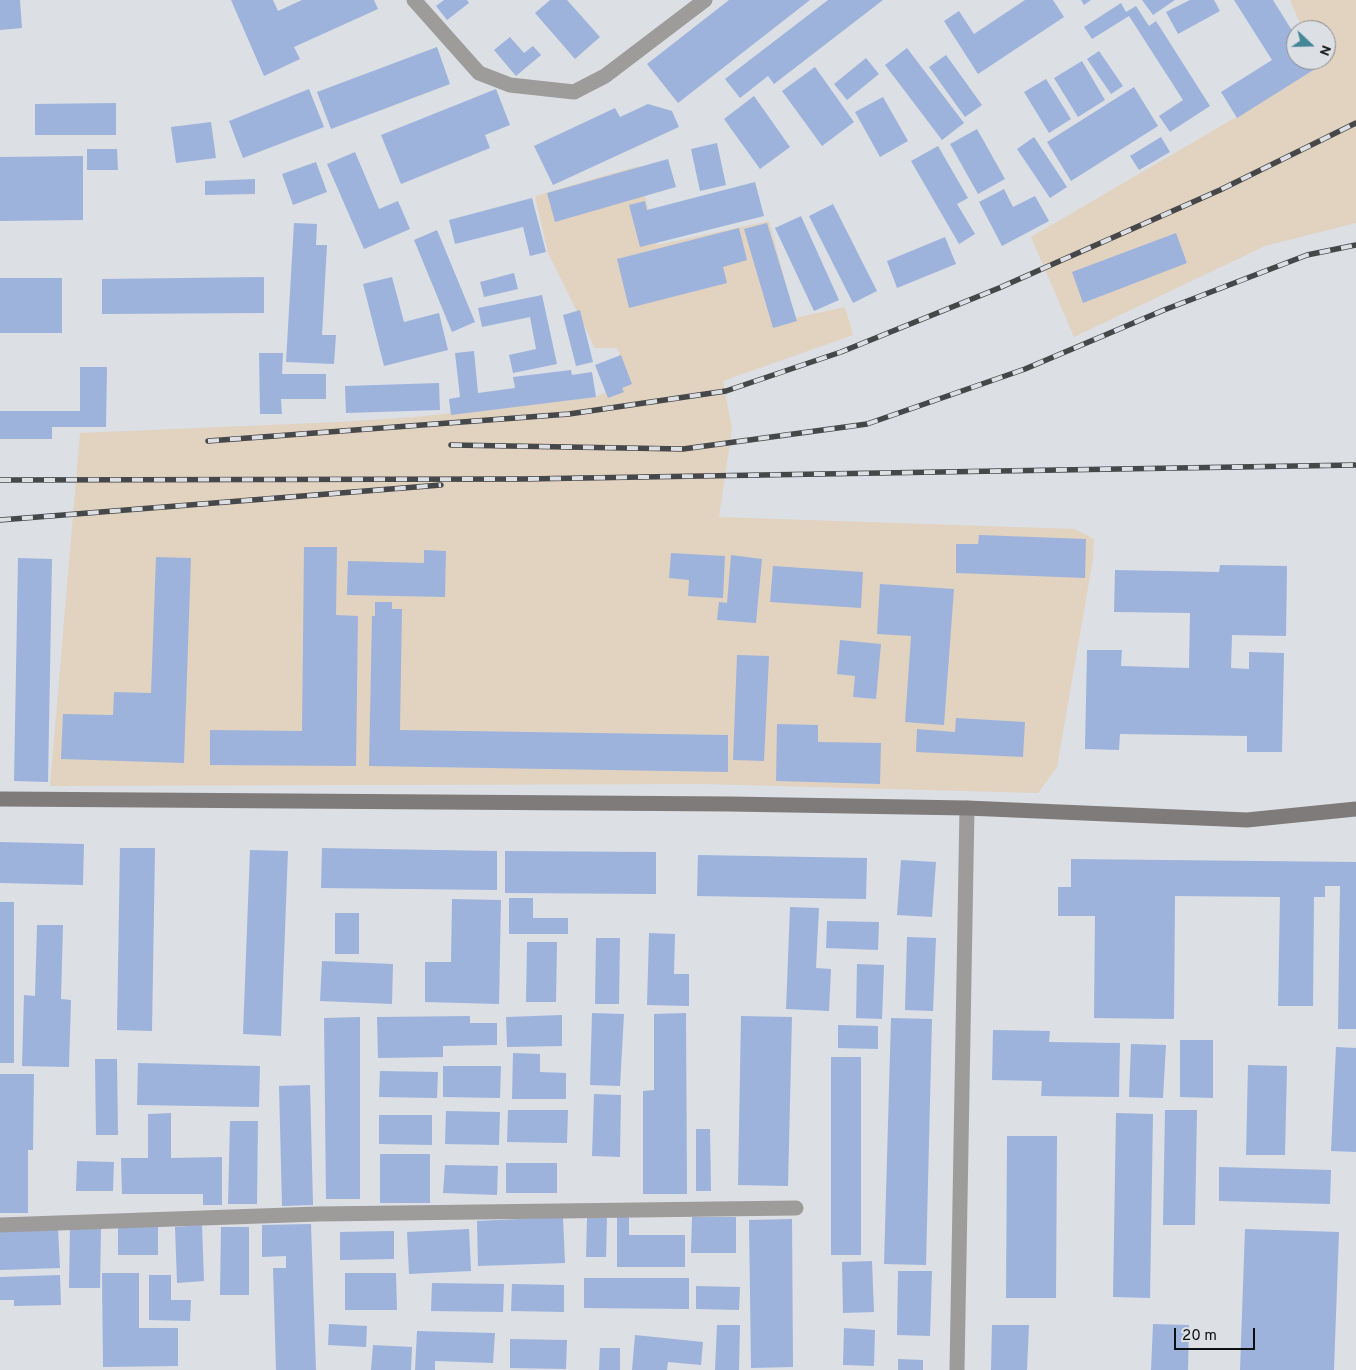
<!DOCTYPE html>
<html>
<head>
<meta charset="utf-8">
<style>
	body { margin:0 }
	#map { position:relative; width:1356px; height:1370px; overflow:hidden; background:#dcdfe4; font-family:Overpass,sans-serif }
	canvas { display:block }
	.north { position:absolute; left:1286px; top:20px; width:50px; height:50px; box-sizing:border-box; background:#dcdfe4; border:1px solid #898b8f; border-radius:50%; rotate:111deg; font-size:14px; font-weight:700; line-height:20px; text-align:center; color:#0d0e0f }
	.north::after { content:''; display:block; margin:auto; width:18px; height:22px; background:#448797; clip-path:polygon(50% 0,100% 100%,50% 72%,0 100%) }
	.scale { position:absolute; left:1174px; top:1328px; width:81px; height:22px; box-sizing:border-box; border:2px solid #0d0e0f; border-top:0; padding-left:6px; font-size:15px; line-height:18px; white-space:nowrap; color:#0d0e0f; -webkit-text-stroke:4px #dcdfe4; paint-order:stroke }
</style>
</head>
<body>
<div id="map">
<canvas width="1356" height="1370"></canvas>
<div class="north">N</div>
<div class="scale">20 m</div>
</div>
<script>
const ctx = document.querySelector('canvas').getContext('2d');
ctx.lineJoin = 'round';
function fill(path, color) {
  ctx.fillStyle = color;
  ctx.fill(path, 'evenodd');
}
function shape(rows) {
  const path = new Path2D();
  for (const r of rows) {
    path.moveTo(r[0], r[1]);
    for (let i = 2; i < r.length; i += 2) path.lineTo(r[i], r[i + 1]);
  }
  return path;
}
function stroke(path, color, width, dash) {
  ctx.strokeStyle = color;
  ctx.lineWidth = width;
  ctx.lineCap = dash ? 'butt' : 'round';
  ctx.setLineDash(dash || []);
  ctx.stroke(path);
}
fill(shape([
	[1290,0,1356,0,1356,223,1265,246,1074,337,1031,237,1243,113,1316,60,1326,60,1326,30,1303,30],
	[638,166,657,245,769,221,795,318,845,307,853,335,723,381,732,429,719,517,1075,529,1094,539,1093,559,1057,767,1038,793,702,784,50,786,80,433,338,422,415,417,596,397,630,381,617,348,595,348,548,253,535,196]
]), '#e1d3c0');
fill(shape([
	[0,0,20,0,22,28,0,30],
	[231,0,273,0,278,11,302,0,374,0,378,9,294,47,300,59,264,76],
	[444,0,467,0,469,3,447,20,436,6],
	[550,0,567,0,600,37,575,59,535,13],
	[729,0,810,0,678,103,647,64],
	[828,0,883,0,774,84,768,76,740,98,725,79],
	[1025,0,1053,0,1064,17,978,74,944,21,959,11,974,34],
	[1081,0,1091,0,1084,5],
	[1142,0,1175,0,1153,15],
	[1190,0,1214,0,1220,11,1178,34,1166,12],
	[1234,0,1273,0,1296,37,1296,60,1310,60,1315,69,1237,118,1221,92,1272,60],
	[1121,3,1126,12,1136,6,1149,26,1156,21,1210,106,1170,132,1159,116,1183,100,1129,16,1092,39,1084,27],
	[510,37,524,53,533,46,541,55,516,76,494,50],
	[437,47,450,84,331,129,317,92],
	[907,48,964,123,942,140,885,65],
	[1099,51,1123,86,1111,94,1087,59],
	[946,55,982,105,965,117,929,67],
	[866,58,879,74,847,100,834,84],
	[1082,61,1105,100,1078,117,1054,78],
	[815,67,854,122,822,146,782,91],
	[1046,79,1071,119,1049,133,1024,92],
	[1134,87,1158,126,1071,181,1047,142],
	[309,89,324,127,243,158,229,121],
	[496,89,510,125,485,135,490,148,401,184,381,135],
	[754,96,790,147,760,169,724,119],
	[883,97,908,141,880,157,855,112],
	[116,103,116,135,35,135,35,104],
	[648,104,672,111,679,127,553,185,534,146,615,108,620,117],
	[211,122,216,158,176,163,171,127],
	[977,129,1005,179,978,194,950,144],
	[1034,137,1067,187,1050,198,1017,149],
	[1161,137,1170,152,1139,170,1130,156],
	[717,143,726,185,700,191,691,149],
	[938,146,968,198,957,204,975,234,959,244,911,161],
	[87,149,117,149,118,170,87,170],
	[355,152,379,209,398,201,410,229,364,249,327,164],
	[83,156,83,220,0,221,0,157],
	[668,159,676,187,555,222,547,193],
	[316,162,327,192,293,205,282,174],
	[255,179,255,194,205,195,205,181],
	[755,182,764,216,640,247,629,205,645,201,647,210],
	[1004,189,1013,207,1035,196,1049,221,1002,246,979,202],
	[532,198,546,252,530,256,523,227,455,244,449,220],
	[833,204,877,291,853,303,809,216],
	[801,216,839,300,814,311,775,228],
	[294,223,317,224,316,245,327,245,322,335,336,335,334,364,286,362],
	[767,223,797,321,773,328,744,229],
	[739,228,747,260,723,267,727,283,629,308,617,259],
	[437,230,475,322,452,332,414,240],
	[1176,233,1187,263,1083,303,1072,272],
	[945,237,956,264,897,288,887,261],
	[514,273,518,289,484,297,480,282],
	[264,277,264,313,102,314,102,279],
	[392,277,404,322,439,313,448,350,384,366,363,284],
	[0,278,62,278,62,333,0,333],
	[542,295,557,364,513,373,509,355,536,349,530,317,482,327,478,308],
	[580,310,593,362,576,366,563,315],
	[474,351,478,393,515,388,513,377,571,370,572,375,592,372,596,397,451,415,449,399,460,397,455,353],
	[259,353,283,353,282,374,326,374,326,399,281,399,282,414,260,414],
	[621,355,632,384,622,388,624,392,608,398,595,365],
	[80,367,107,367,106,427,52,427,52,439,0,439,0,411,80,411],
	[439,383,440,410,346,413,345,386],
	[979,535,1086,539,1085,578,956,573,956,544,978,544],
	[304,547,337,547,336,615,358,616,356,766,210,765,210,730,302,731],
	[424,550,446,551,445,597,347,595,348,561,424,563],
	[671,553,725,556,723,598,688,596,689,580,669,578],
	[731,555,762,559,756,623,717,620,719,602,727,603],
	[156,557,191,558,184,763,61,759,63,714,113,715,114,692,151,693],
	[18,558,52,559,48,782,14,781],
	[1220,565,1287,566,1286,636,1232,635,1231,668,1249,669,1249,652,1284,653,1282,752,1247,752,1247,736,1120,734,1119,750,1085,749,1087,650,1122,650,1121,666,1189,668,1190,613,1114,612,1115,570,1219,572],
	[773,566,863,572,861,608,770,602],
	[880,584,954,589,944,725,905,722,911,636,877,634],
	[375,602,392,602,392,609,402,609,400,730,728,735,728,772,369,766,372,616,375,616],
	[840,640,881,644,876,699,853,697,855,676,837,674],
	[737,655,769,656,764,761,733,760],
	[956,718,1025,722,1023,757,916,752,917,729,955,732],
	[777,724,818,725,818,742,881,743,880,784,776,781],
	[0,842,84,844,83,885,0,883],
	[120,848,155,848,152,1031,117,1030],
	[322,848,497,851,497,890,321,888],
	[250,850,288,851,281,1036,243,1034],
	[505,851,656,852,656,894,505,893],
	[698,855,867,858,866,899,697,896],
	[1071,859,1356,862,1356,1029,1338,1029,1340,886,1325,886,1325,897,1314,897,1313,1006,1278,1006,1280,897,1175,896,1174,1019,1094,1018,1095,916,1058,916,1058,887,1071,887],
	[901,860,936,862,932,917,897,915],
	[509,898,533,898,533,918,568,918,568,934,509,934],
	[452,899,501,900,499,1004,425,1002,425,962,451,962],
	[0,902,14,902,14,1063,0,1063],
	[790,907,819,908,816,968,831,969,829,1011,786,1009],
	[335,913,359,913,359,954,335,954],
	[827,921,879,922,878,950,826,948],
	[37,925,63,925,61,999,71,1000,69,1067,22,1066,24,995,35,996],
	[649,933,675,934,674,974,689,974,689,1006,647,1005],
	[907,937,936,938,933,1011,905,1010],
	[596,938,620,938,619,1004,595,1004],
	[527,942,557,942,556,1002,526,1002],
	[322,961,393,964,392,1004,320,1001],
	[857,964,884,965,882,1019,856,1018],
	[592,1013,624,1014,620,1086,590,1085],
	[686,1013,687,1194,643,1194,643,1091,654,1090,654,1014],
	[562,1015,562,1046,507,1047,506,1017],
	[470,1016,470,1023,497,1023,497,1045,443,1046,443,1057,378,1058,377,1017],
	[741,1016,792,1017,788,1186,738,1185],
	[360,1017,360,1199,326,1199,324,1018],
	[891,1018,932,1019,926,1265,884,1264],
	[838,1025,878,1026,878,1049,838,1048],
	[993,1030,1050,1031,1049,1042,1120,1043,1119,1097,1041,1096,1042,1081,992,1080],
	[1180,1040,1213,1040,1213,1098,1180,1097],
	[1131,1044,1166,1045,1163,1098,1129,1097],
	[1336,1047,1356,1048,1356,1152,1331,1151],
	[513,1053,540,1054,540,1072,566,1073,566,1099,512,1099],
	[831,1057,861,1057,861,1255,831,1255],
	[95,1059,117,1059,118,1135,96,1135],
	[138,1063,260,1066,259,1107,137,1105],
	[1248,1065,1287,1066,1285,1155,1246,1155],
	[443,1066,501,1066,500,1098,443,1097],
	[380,1071,438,1072,437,1098,379,1097],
	[0,1074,34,1074,33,1150,28,1150,28,1213,0,1213],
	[310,1085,313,1205,282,1206,279,1086],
	[594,1094,621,1095,620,1157,592,1156],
	[508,1110,568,1110,567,1143,507,1142],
	[1165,1110,1197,1110,1195,1225,1163,1225],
	[446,1111,500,1112,499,1145,445,1144],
	[171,1113,171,1158,222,1157,222,1205,203,1205,203,1194,122,1194,121,1158,148,1158,148,1114],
	[1116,1113,1153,1114,1150,1298,1113,1297],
	[379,1115,432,1115,432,1145,379,1144],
	[230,1121,258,1121,257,1204,228,1204],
	[696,1129,710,1129,711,1191,696,1191],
	[1007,1136,1057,1136,1056,1298,1006,1298],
	[380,1154,430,1154,430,1203,380,1203],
	[77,1161,114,1162,113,1191,76,1191],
	[506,1163,557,1163,557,1193,506,1193],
	[445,1165,498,1166,497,1195,443,1193],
	[1219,1167,1331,1170,1330,1204,1219,1201],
	[617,1216,629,1216,629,1235,685,1235,685,1267,617,1267],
	[563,1217,565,1263,478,1266,477,1221],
	[692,1217,736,1217,736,1253,691,1253],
	[587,1218,607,1218,606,1257,586,1257],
	[792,1219,793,1367,751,1368,749,1220],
	[311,1224,316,1370,276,1370,273,1268,286,1268,286,1256,262,1257,262,1225],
	[202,1225,204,1281,177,1283,175,1227],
	[118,1226,158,1226,158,1255,118,1255],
	[70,1227,101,1228,100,1288,69,1288],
	[221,1227,249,1227,249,1295,220,1295],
	[58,1228,60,1268,0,1270,0,1230],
	[469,1229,471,1271,409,1274,407,1232],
	[1245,1229,1339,1232,1334,1370,1240,1370],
	[394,1231,394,1259,340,1260,340,1232],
	[872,1261,874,1312,843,1313,842,1262],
	[898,1271,932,1271,930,1336,897,1335],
	[102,1273,139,1273,139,1328,178,1328,178,1366,103,1367],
	[345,1273,396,1273,397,1310,345,1310],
	[60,1275,61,1305,14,1306,14,1300,0,1300,0,1277],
	[149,1275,171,1275,171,1300,191,1300,190,1321,149,1320],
	[584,1278,689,1278,689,1309,584,1308],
	[432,1283,504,1284,503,1312,431,1311],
	[512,1284,564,1285,564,1312,511,1311],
	[696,1286,740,1287,739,1310,696,1309],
	[329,1324,367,1326,366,1347,328,1345],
	[1153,1324,1189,1325,1188,1370,1151,1370],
	[717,1325,740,1325,739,1370,715,1370],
	[992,1325,1029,1325,1027,1370,991,1370],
	[844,1328,875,1330,874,1366,843,1365],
	[417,1331,495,1333,493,1363,435,1361,435,1370,415,1370],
	[635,1335,703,1342,701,1365,668,1362,667,1370,632,1370],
	[510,1339,567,1340,566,1369,510,1368],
	[373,1345,412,1347,411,1370,371,1370],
	[600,1348,620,1348,620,1370,599,1370],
	[898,1359,923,1360,923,1370,898,1370]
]), '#9db3dc');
stroke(shape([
	[414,0,479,73,510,85,574,92,605,76,705,0],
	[0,1225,318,1214,796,1208],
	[957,1370,967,808]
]), '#9e9b9b', 15);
stroke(shape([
	[0,799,730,804,967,808,1247,820,1356,809]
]), '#7f7b7a', 15);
const rail = shape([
	[208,441,569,414,726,391,841,352,999,288,1220,190,1356,123],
	[451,445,683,449,867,424,1025,369,1164,310,1307,255,1356,245],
	[0,480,524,479,1356,465],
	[0,520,441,485]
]);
stroke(rail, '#464749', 5.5);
stroke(rail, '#dcdfe4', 4, [11]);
</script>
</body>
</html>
